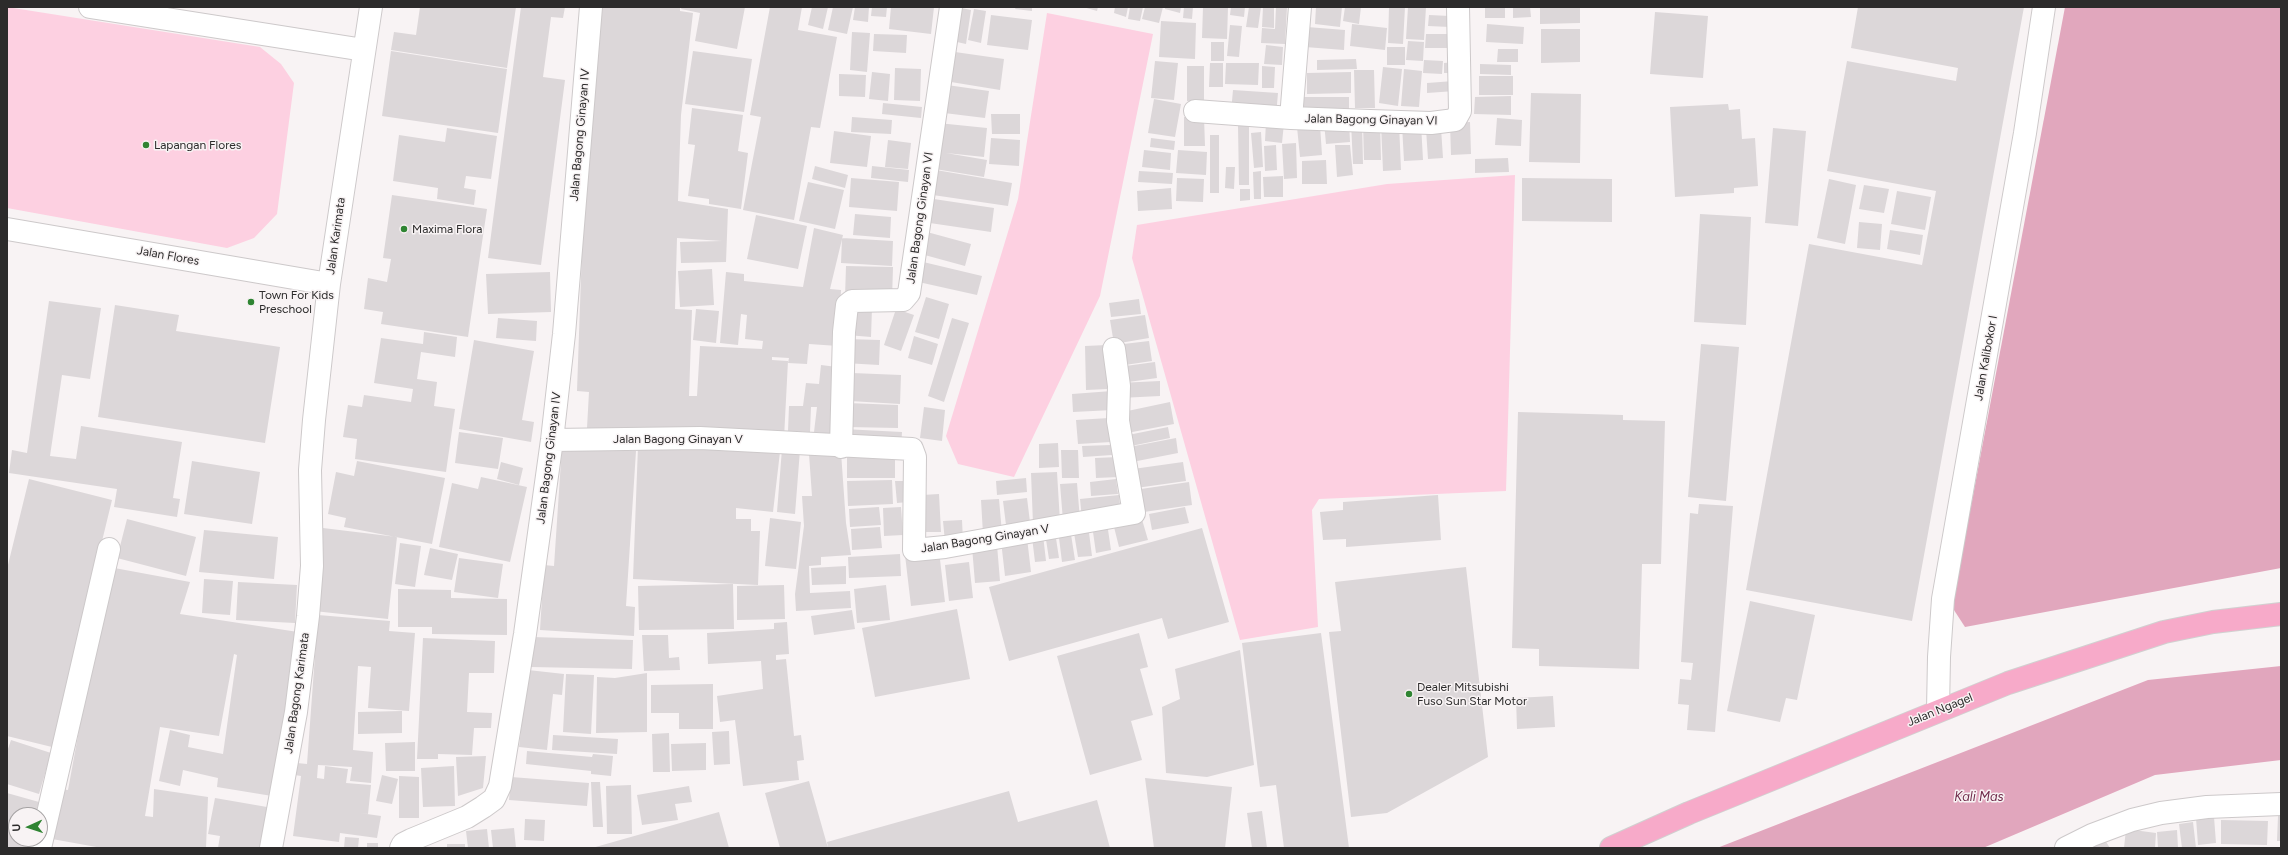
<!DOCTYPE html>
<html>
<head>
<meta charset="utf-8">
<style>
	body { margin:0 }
	#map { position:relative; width:2288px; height:855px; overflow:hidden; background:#f8f3f4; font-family:Figtree,sans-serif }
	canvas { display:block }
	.frame { position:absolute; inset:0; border:8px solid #2c2b2b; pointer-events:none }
	.north { position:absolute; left:8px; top:807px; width:40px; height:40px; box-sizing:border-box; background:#f8f3f4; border:1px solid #a6a3a4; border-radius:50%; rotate:267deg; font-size:11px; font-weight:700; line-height:16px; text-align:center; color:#2c2b2b }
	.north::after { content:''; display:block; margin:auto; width:14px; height:18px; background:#2f8432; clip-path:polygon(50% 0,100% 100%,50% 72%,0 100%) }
</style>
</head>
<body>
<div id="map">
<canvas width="2288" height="855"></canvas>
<div class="frame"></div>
<div class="north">U</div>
</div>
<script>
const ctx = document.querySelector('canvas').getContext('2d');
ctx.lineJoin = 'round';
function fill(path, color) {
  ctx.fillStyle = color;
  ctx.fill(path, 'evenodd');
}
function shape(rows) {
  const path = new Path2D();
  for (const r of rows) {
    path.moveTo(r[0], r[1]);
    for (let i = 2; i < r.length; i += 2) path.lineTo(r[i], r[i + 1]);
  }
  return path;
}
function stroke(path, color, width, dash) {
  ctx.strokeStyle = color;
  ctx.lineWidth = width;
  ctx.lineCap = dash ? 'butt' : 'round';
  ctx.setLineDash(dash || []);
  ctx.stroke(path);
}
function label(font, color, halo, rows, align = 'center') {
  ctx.font = font + ' Figtree,sans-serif';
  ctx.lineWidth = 3;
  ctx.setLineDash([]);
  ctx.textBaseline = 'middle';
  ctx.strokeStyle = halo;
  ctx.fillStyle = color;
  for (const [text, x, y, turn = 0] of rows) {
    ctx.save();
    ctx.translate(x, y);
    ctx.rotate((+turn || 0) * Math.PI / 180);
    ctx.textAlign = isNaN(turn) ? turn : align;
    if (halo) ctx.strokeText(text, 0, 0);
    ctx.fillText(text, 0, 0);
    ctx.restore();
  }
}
fill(shape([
	[7,7,260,47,281,64,294,83,277,214,254,238,227,248,7,208],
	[1047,13,1153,34,1100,296,1014,477,958,464,946,436,1018,199],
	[1515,175,1506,491,1319,499,1312,510,1318,627,1240,640,1132,258,1137,225,1387,184]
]), '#fdd0e1');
fill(shape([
	[2065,7,2281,7,2281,568,1965,627,1952,607]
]), '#e1a7bd');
fill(shape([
	[2281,666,2281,760,2155,775,1983,848,1717,848,2148,680]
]), '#e1a6bd');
fill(shape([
	[420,7,516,7,507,68,391,50,394,32,416,35],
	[521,7,565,7,563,18,551,17,543,77,565,80,541,265,488,258],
	[596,7,680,7,680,11,693,13,681,115,678,201,728,209,726,262,681,263,680,242,722,241,677,238,675,309,692,310,689,396,697,396,700,346,762,349,763,341,745,339,747,315,741,314,738,345,720,343,726,272,744,274,744,281,803,287,814,228,843,235,830,289,841,290,838,346,809,344,807,364,788,363,789,358,772,357,772,360,788,361,784,438,587,428,589,392,577,391,584,191],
	[682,7,745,7,737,49,695,41,700,13,681,9],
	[770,7,802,7,798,30,837,37,820,128,811,127,794,220,743,210,761,117,750,115],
	[812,7,828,7,823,29,808,25],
	[833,7,853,7,847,34,828,30],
	[855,7,869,7,868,22,853,20],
	[872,7,887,7,886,17,871,16],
	[891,7,934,7,931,34,889,29],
	[957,7,971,10,966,44,948,40],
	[1016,7,1032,7,1032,11,1015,9],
	[1083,7,1098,7,1097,11],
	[1115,7,1128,7,1126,17,1114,13],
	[1130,7,1143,7,1140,21,1128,19],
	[1145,7,1163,7,1159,23,1142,19],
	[1165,7,1181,7,1180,13,1165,9],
	[1184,7,1193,7,1192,19,1183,18],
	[1203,7,1228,7,1227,39,1202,38],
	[1231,7,1245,7,1244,17,1230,15],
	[1249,7,1261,7,1258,28,1246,27],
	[1263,7,1274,7,1274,28,1262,27],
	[1276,7,1287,7,1285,44,1261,43,1262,28,1275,29],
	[1316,7,1342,7,1340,27,1315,24],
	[1345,7,1361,7,1359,24,1343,21],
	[1389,7,1405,7,1403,44,1388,43],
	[1408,7,1426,7,1424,40,1406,39],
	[1485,7,1505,7,1505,18,1485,18],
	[1513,7,1530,7,1531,17,1513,18],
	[1540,7,1580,7,1580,23,1540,24],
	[1858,7,2024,7,1912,621,1746,590,1809,244,1922,265,1936,191,1827,171,1847,61,1956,81,1958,68,1851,48],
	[974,9,986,11,981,43,968,40],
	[1655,12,1708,16,1703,78,1650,74],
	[991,15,1032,20,1028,50,987,45],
	[1429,15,1450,16,1450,27,1428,26],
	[1161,21,1196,23,1195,59,1159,57],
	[1352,24,1387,28,1385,50,1350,46],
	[1487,24,1524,27,1523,44,1486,42],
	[1230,25,1242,26,1239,57,1227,56],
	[1307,27,1345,30,1344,50,1305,47],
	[1541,29,1580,29,1580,62,1541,63],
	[852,32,870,33,867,72,850,70],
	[874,34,907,35,906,53,873,51],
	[1426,34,1453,34,1452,48,1425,48],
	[1408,41,1424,42,1423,61,1406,60],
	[1211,42,1224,42,1224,61,1211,61],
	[1266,45,1283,47,1282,65,1264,64],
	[1387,47,1405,47,1405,65,1387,65],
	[1498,49,1518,49,1518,62,1497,62],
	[391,51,507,69,498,133,382,116],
	[693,51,752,59,744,112,685,104],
	[955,52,1004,59,1000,90,951,82],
	[1356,59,1357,69,1317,70,1317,60],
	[1424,60,1443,61,1442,74,1423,73],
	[1155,61,1178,63,1174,100,1151,98],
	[1456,62,1457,73,1444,73,1444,63],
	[1210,63,1223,63,1223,87,1209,87],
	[1226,63,1259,63,1258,85,1225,84],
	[1480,64,1511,65,1511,75,1480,74],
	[1187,66,1204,66,1204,101,1187,101],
	[1262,66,1275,67,1274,88,1262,88],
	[1383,67,1402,69,1398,106,1379,103],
	[895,68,921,69,920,101,894,100],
	[1404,69,1422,71,1419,107,1401,106],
	[1354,70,1374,70,1375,108,1355,108],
	[872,72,890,74,888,101,869,99],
	[1351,72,1351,93,1307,94,1307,73],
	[839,74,866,75,865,97,839,96],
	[1479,76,1513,76,1513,95,1479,95],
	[1454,81,1455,91,1427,93,1427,83],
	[940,84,989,91,985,118,936,112],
	[1233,90,1278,93,1276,116,1231,112],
	[1531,93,1581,94,1580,163,1529,162],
	[1511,96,1511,115,1474,114,1475,97],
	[1293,97,1349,97,1349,114,1293,114],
	[1154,99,1181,104,1175,137,1148,133],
	[883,103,922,107,921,118,882,114],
	[1728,104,1729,110,1740,109,1742,139,1755,138,1758,186,1734,188,1734,193,1675,197,1670,107],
	[692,108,743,115,738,151,748,153,741,209,709,204,709,199,688,196,695,145,688,144],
	[991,114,1020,114,1020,134,992,134],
	[852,117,892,120,891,134,851,132],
	[1184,117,1204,117,1205,146,1184,146],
	[1497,118,1522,120,1521,146,1495,145],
	[1349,121,1350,142,1326,144,1324,122],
	[1266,122,1284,123,1282,143,1265,141],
	[1470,122,1471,154,1451,155,1450,123],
	[938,123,987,128,984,157,946,153,987,160,984,177,935,169],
	[1351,123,1362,123,1363,164,1353,164],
	[1363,123,1380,123,1381,160,1364,160],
	[1399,123,1401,170,1383,171,1381,124],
	[1421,124,1423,160,1404,161,1402,125],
	[1320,125,1322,155,1300,157,1297,127],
	[1238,126,1249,126,1249,185,1239,185],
	[447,128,497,136,491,179,466,176,464,188,476,190,474,205,437,199,438,188,393,181,399,135,445,142],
	[1441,128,1443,158,1428,159,1426,129],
	[1773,128,1806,131,1798,226,1765,223],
	[834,131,871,136,867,167,830,163],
	[1261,132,1263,167,1254,168,1251,133],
	[1210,135,1219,135,1219,193,1210,193],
	[991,138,1020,140,1019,166,989,164],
	[1151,138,1175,141,1174,150,1150,147],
	[888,140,911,143,908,169,885,167],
	[1296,143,1297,178,1284,179,1282,144],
	[1276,145,1277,170,1265,171,1264,146],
	[1335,145,1350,145,1353,175,1337,177],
	[1144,150,1171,153,1170,170,1142,167],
	[1178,150,1207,152,1206,175,1176,173],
	[1508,158,1509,172,1475,173,1475,159],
	[1326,160,1327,184,1302,184,1302,161],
	[815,166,848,175,845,188,812,179],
	[872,166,909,170,908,182,871,178],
	[1226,167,1235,167,1234,189,1225,188],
	[930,169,1012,183,1008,206,926,194],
	[1139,171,1173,173,1172,184,1138,182],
	[1261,171,1261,199,1254,199,1253,172],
	[1283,176,1283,197,1264,197,1263,177],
	[851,178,899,182,897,211,849,207],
	[1177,178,1204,179,1203,202,1176,201],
	[1522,178,1612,179,1612,222,1522,221],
	[1829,179,1856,185,1845,244,1817,238],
	[808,182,844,190,835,229,799,221],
	[1864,185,1889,189,1884,213,1859,209],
	[1171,188,1172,209,1138,211,1137,191],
	[1240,189,1250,189,1250,200,1240,201],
	[1897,191,1931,197,1925,230,1891,224],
	[392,195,487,209,468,337,381,324,383,312,364,309,368,278,387,282,391,259,383,258],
	[927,198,994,208,991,232,923,222],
	[855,214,891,217,890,238,853,235],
	[1700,214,1751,217,1746,325,1694,322],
	[756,215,807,226,798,269,747,259],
	[1859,222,1882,224,1880,250,1857,248],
	[1890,230,1923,235,1920,255,1887,249],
	[927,232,971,244,965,266,921,254],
	[842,238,893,241,892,266,841,263],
	[919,261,982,276,977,295,914,281],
	[846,266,893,267,892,299,845,297],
	[712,269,714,305,680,307,678,271],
	[550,272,551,312,488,314,486,274],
	[926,297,949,304,939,339,915,332],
	[1139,299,1141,314,1111,317,1109,303],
	[49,301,101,308,90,379,62,375,50,456,76,459,81,426,182,442,173,498,180,499,177,517,114,507,117,489,9,473,12,450,27,453],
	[115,305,179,315,176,331,280,347,265,443,98,417],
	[849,306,872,308,871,337,847,335],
	[696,309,719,311,716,343,693,340],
	[896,309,914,315,901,351,884,345],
	[1145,315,1149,338,1114,344,1110,320],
	[498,318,537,321,536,341,496,338],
	[952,318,969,323,944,402,928,396],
	[424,332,457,337,455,357,421,352,417,379,437,382,434,406,455,409,446,472,355,459,357,439,343,437,348,405,362,407,364,395,411,402,413,389,374,383,381,338,423,344],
	[914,336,938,344,932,365,908,358],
	[846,339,880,340,879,365,844,363],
	[474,340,534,351,522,420,534,422,531,442,459,429],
	[1149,341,1152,361,1118,366,1115,345],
	[1701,344,1739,347,1726,501,1688,497],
	[1107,345,1108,389,1086,390,1085,346],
	[1155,362,1157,378,1121,383,1118,367],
	[821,365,837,367,831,434,814,432,817,407,811,407,810,432,788,431,789,406,803,406,806,383,819,384],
	[852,373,901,375,900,404,850,401],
	[1160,381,1160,396,1120,398,1119,383],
	[1112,391,1113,410,1073,412,1072,394],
	[1170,402,1174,424,1122,434,1118,413],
	[848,403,898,405,898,428,847,427],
	[924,407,945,410,942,441,920,438],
	[1518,412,1623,415,1623,420,1665,421,1661,564,1642,564,1639,669,1539,666,1539,649,1512,648],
	[1109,418,1111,442,1078,444,1076,420],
	[1168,427,1170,438,1131,446,1128,435],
	[843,429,902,432,901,448,842,446],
	[459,432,503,438,498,469,455,463],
	[1176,438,1178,453,1127,463,1124,448],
	[1058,443,1059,467,1039,468,1039,444],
	[1111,445,1112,455,1083,457,1082,446],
	[562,446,636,451,626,606,635,607,634,636,540,630,544,565,554,566],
	[638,446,780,452,773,512,736,508,736,519,751,519,751,531,760,531,758,585,633,579],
	[782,449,800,450,795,514,777,512],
	[1061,450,1078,450,1079,478,1062,478],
	[841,452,846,523,851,555,821,557,821,565,809,566,810,593,850,591,851,608,796,611,795,594,804,526,802,496,812,496,809,454],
	[847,454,895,454,895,478,847,478],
	[1118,457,1119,477,1096,478,1095,458],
	[192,461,260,472,252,524,184,514],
	[357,461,445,478,432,544,344,527,346,518,328,514,336,472,354,476],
	[501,462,523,468,519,485,497,479],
	[1183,462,1186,481,1136,488,1133,469],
	[1057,472,1060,522,1033,524,1031,473],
	[481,477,527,487,510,562,439,547,452,483,478,489],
	[1026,478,1027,492,997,495,996,481],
	[29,479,112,500,52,747,7,736,7,569],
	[1116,479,1118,494,1091,496,1090,482],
	[892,480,893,504,848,506,847,481],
	[895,481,908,481,908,502,897,503],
	[1189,482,1192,505,1137,513,1134,490],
	[1077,483,1080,520,1063,521,1060,484],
	[939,494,941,532,923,532,922,495],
	[1119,495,1121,515,1082,519,1080,499],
	[1438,495,1441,540,1346,547,1346,539,1323,540,1320,512,1343,510,1343,502],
	[1027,498,1031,530,1007,533,1003,501],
	[999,499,1002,533,983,534,981,500],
	[1699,504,1733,506,1715,732,1687,730,1689,705,1678,704,1680,679,1691,680,1693,663,1681,662,1690,513,1698,514],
	[879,507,881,525,850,527,849,509],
	[901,507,903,535,884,536,883,508],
	[1185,507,1189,523,1152,530,1149,514],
	[1141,516,1148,540,1119,547,1113,523],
	[770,518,801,522,796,569,765,566],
	[127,519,196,537,186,576,117,558],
	[962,520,963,541,945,542,943,521],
	[1107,523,1111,550,1096,553,1092,525],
	[1088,525,1092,556,1078,557,1073,527],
	[880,527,882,548,852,550,851,529],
	[323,528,397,537,388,619,314,611],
	[1070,528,1075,560,1062,562,1058,530],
	[1202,528,1229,622,1168,639,1162,618,1009,661,989,587],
	[204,530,278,537,274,579,199,572],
	[1055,532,1059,558,1049,559,1045,533],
	[1043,535,1046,561,1035,562,1032,537],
	[1027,538,1031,572,1005,576,1001,541],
	[400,543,421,546,415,587,395,584],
	[997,545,1000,581,975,583,972,547],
	[430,548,458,554,452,580,424,575],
	[939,551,945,602,911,606,905,555],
	[900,554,901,576,849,578,848,557],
	[459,558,503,564,498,598,454,592],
	[969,562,973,598,949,601,945,565],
	[846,566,846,584,812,585,811,568],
	[109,567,190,582,180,614,298,632,272,796,217,787,218,778,183,770,180,786,159,781,170,730,190,735,188,747,223,754,237,655,234,654,219,736,160,727,145,816,153,817,154,789,208,797,206,848,102,848,52,839,61,789,68,790],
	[1466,567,1488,757,1387,813,1351,817,1329,632,1341,631,1335,582],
	[204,579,233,581,230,615,202,613],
	[238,582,297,585,295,623,236,620],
	[733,584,734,629,639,630,638,586],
	[784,585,785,619,737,620,737,586],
	[886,585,890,620,857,623,854,589],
	[398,589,451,590,451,598,507,599,507,635,432,634,432,627,398,627],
	[1750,601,1815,615,1797,700,1786,698,1780,722,1727,711],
	[957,609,970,679,875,697,862,628],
	[852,610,855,629,814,635,811,616],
	[318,615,390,621,389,631,415,633,409,711,368,708,371,667,358,666,353,750,373,752,371,783,350,781,352,767,318,765,317,778,324,779,325,766,348,769,346,783,371,785,368,814,360,813,381,816,377,838,340,833,339,842,293,836,301,776,295,775,297,763,307,764],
	[787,622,789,654,776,655,776,660,786,659,794,736,801,735,804,760,797,761,799,780,743,786,735,720,720,722,717,696,763,689,761,661,708,664,707,633,774,629,774,623],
	[1139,633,1148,667,1140,669,1153,715,1131,721,1142,760,1090,775,1057,656],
	[1321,633,1349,848,1284,848,1276,785,1260,787,1242,643],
	[642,635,668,635,669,658,679,657,680,670,644,671],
	[532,637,633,640,632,669,531,667],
	[423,638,495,641,494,673,469,673,467,712,492,713,491,728,474,728,472,755,438,754,438,759,417,759],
	[1240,650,1254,765,1207,777,1166,773,1162,707,1180,699,1175,669],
	[528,670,564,674,562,695,553,694,547,750,519,747],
	[647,673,647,732,596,733,597,677,615,678],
	[566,674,594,675,591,734,563,732],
	[713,684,713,729,679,729,679,713,651,713,651,685],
	[1553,696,1555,727,1517,729,1516,698],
	[402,711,402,733,358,734,358,712],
	[729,731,730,764,714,765,712,732],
	[669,733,670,772,653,772,652,734],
	[553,735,618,739,617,754,552,750],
	[11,740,51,753,39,794,7,784,7,752],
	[415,742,415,771,386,771,385,743],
	[706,743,706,770,672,771,671,744],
	[527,751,592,757,593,754,613,756,611,776,591,774,591,771,526,764],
	[486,756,483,788,458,796,456,757],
	[454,766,455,806,423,807,421,768],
	[382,775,398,779,392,804,376,801],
	[399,776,419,777,419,818,399,818],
	[511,777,589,783,587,806,509,800],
	[1145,778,1232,787,1225,848,1154,848],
	[809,781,828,848,780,848,765,793],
	[591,782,600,782,603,827,593,827],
	[631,785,632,834,607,834,606,786],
	[689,786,692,802,675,804,678,820,642,825,637,795],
	[1009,791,1018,822,1097,800,1110,848,828,848,827,842],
	[7,793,39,802,35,815,16,815,16,839,28,839,26,848,7,848],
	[215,798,267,807,260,848,218,848,220,836,208,834],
	[1262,811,1267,848,1252,848,1247,813],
	[719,812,729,848,592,848],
	[2278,816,2281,816,2281,841,2277,841],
	[2214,817,2216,843,2198,845,2196,818],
	[525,819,545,820,544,841,524,840],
	[2221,820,2268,821,2267,845,2221,844],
	[2193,822,2196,848,2182,848,2179,824],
	[514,828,516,848,493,848,491,830],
	[487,829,489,848,468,848,466,831],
	[2126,829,2156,833,2155,848,2124,848],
	[2177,830,2178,848,2158,848,2157,832],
	[345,837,359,838,358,848,344,848],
	[2103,837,2110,848,2082,848],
	[367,843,378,843,378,848,367,848],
	[447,844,465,844,465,848,447,848]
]), '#dcd7d9');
const street = shape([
	[90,7,364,50],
	[1195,111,1291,118,1370,121,1431,123,1455,120,1460,111,1458,7],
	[1291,118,1300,7],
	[7,229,329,284],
	[552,440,700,438,912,449,915,457,914,550,945,547,1134,513,1118,421,1119,386,1114,349],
	[841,447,844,332,847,305,852,301,903,300,909,293,951,7],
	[40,848,109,549],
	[271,848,296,712,308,616,312,566,310,470,314,420,329,284,371,7],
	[401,848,403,844,411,840,467,817,483,807,494,799,500,786,525,634,552,440,564,334,591,7],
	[2066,848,2092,835,2132,820,2161,813,2207,807,2281,804]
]);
const secondary = shape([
	[1938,710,1939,657,1943,599,2025,133,2044,7]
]);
const highway = shape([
	[1611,848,1689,813,2008,683,2164,632,2213,622,2281,614]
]);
stroke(street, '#cdc9ca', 24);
stroke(secondary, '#cdc9ca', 24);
stroke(highway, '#d1d0d0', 24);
stroke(street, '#fff', 22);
stroke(secondary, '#fff', 22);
stroke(highway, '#f7aac9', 22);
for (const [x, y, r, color] of [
	[146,145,4,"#2f8432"],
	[404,229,4,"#2f8432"],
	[251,302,4,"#2f8432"],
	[1409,694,4,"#2f8432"]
]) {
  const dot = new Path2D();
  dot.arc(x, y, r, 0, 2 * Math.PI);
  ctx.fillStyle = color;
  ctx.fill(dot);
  stroke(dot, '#f8f3f4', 1.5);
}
label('12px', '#2c2b2b', '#f8f3f4', [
	["Jalan Bagong Ginayan VI",1371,120,1],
	["Jalan Bagong Ginayan IV",580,135,-85],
	["Jalan Bagong Ginayan VI",920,218,-82],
	["Jalan Karimata",336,236,-82],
	["Jalan Flores",168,256,10],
	["Jalan Kalibokor I",1986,358,-80],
	["Jalan Bagong Ginayan V",678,439],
	["Jalan Bagong Ginayan IV",549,458,-83],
	["Jalan Bagong Ginayan V",985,539,-9],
	["Jalan Bagong Karimata",297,693,-82],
	["Jalan Ngagel",1940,710,-22]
]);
label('12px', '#2c2b2b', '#f8f3f4', [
	["Lapangan Flores",154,145],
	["Maxima Flora",412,229],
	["Town For Kids",259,295],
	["Preschool",259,309],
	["Dealer Mitsubishi",1417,687],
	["Fuso Sun Star Motor",1417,701]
], 'left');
label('italic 13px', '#6f2a4a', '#f8f3f4', [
	["Kali Mas",1979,797]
]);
</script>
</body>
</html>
